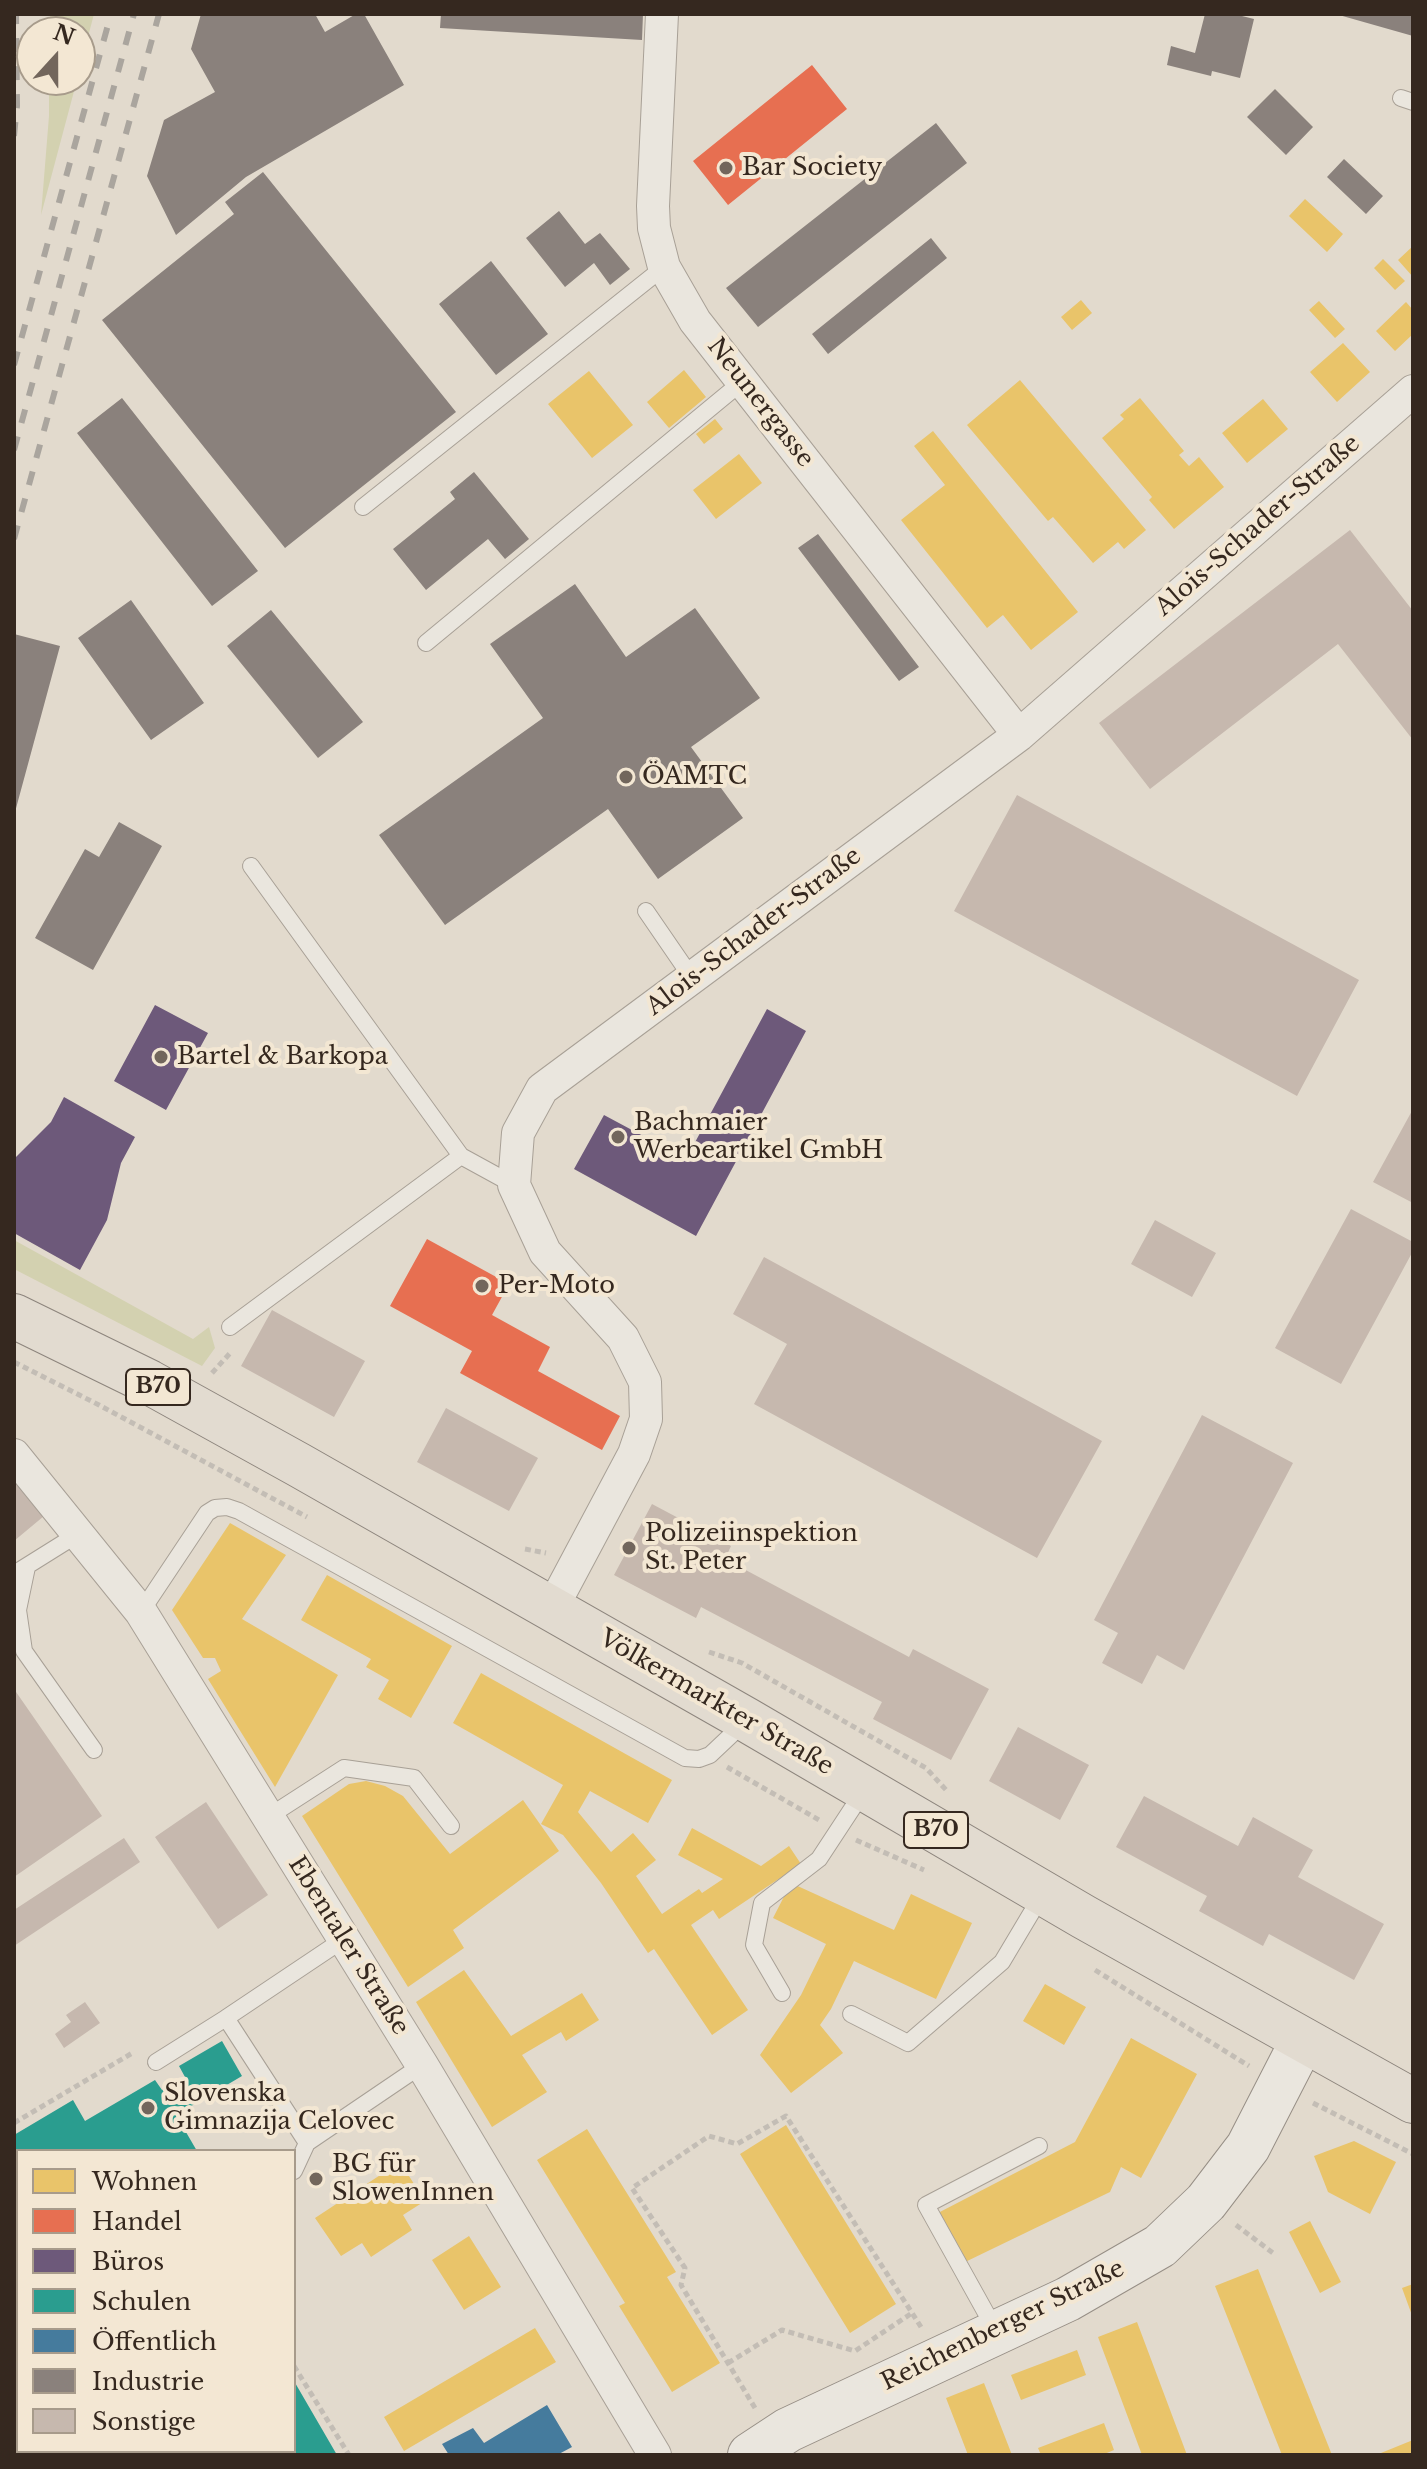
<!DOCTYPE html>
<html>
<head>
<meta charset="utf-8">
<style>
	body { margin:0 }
	#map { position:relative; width:1427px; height:2469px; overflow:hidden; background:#e2dacd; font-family:"Libre Baskerville",serif }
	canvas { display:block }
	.frame { position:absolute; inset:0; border:16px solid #35281f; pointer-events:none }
	.legend { position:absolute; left:16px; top:2149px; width:280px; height:304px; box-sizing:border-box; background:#f3e7d3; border:2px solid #a79b8b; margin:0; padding:10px 14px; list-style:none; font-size:24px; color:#35281f }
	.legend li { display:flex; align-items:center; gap:16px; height:40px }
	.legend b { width:40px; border:2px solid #a79b8b }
	.north { position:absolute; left:16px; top:16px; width:80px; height:80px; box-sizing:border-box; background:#f3e7d3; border:2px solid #a79b8b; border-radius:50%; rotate:21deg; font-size:22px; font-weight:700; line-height:32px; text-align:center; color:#35281f }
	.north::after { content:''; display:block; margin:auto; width:28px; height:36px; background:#72665c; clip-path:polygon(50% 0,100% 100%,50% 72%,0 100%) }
</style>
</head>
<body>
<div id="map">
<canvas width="1427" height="2469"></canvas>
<div class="frame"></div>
<ul class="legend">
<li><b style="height:22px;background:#e9c46a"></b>Wohnen</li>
<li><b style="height:22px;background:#e76f51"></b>Handel</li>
<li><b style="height:22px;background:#6d597a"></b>Büros</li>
<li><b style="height:22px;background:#2a9d8f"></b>Schulen</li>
<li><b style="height:22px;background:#457b9d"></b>Öffentlich</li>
<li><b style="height:22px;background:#8a817c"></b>Industrie</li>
<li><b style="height:22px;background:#c6b8ae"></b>Sonstige</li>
</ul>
<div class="north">N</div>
</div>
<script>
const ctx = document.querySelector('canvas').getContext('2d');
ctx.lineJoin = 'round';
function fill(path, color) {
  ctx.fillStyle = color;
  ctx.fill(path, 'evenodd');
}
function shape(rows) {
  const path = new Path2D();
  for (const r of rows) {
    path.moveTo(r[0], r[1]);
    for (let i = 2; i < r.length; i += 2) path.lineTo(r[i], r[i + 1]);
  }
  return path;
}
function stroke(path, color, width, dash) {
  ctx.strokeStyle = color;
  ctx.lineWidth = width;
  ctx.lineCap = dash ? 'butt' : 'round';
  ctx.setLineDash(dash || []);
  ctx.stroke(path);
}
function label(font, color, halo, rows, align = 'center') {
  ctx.font = font + ' "Libre Baskerville",serif';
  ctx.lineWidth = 8;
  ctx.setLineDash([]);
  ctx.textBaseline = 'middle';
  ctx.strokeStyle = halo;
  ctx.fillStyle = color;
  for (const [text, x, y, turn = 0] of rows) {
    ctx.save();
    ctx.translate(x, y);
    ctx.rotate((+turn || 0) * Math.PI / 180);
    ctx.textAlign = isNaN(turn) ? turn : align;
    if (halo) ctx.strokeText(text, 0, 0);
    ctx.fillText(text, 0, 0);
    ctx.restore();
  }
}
fill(shape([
	[50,14,94,14,80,67,80,32,50,32],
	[49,80,77,80,41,215,49,116],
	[14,1240,193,1339,209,1327,215,1348,202,1366,14,1269]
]), '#d3d1b0');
fill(shape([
	[1305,199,1343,234,1327,252,1289,216],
	[1413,246,1413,277,1398,260],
	[1383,259,1405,281,1395,290,1374,268],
	[1081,300,1092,313,1072,330,1061,317],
	[1319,301,1345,329,1335,338,1309,310],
	[1406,302,1413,310,1413,334,1395,351,1376,331],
	[1343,343,1370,372,1337,402,1310,372],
	[684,370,706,397,669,428,647,402],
	[589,371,633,425,592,458,548,404],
	[1020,380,1146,530,1124,549,1118,542,1093,563,1053,517,1048,521,967,425],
	[1140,398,1184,451,1179,455,1189,466,1199,457,1224,487,1174,529,1149,500,1152,497,1102,438,1124,419,1120,415],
	[1263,399,1288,429,1247,463,1222,433],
	[715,419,723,429,704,444,696,434],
	[933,431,1078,612,1031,650,1003,615,987,628,901,520,945,485,914,446],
	[739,454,762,483,716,519,693,490],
	[230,1523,286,1555,242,1619,338,1675,275,1787,208,1679,221,1671,215,1658,203,1658,172,1610],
	[327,1575,452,1646,411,1718,378,1699,389,1680,366,1667,371,1659,301,1620],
	[481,1673,672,1780,648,1823,590,1791,578,1812,611,1852,633,1833,656,1860,636,1876,662,1914,699,1889,702,1893,723,1879,678,1855,692,1828,761,1866,789,1846,801,1864,719,1919,713,1910,691,1925,748,2010,712,2035,654,1949,648,1953,601,1883,563,1835,541,1824,563,1785,453,1723],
	[366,1781,385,1786,403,1796,450,1854,523,1800,559,1851,453,1930,464,1948,408,1987,302,1816,349,1784],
	[791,1883,894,1930,911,1894,972,1923,936,1999,854,1961,831,2009,820,2025,843,2053,791,2093,760,2055,801,1995,826,1944,773,1918],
	[464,1970,511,2036,582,1993,599,2020,566,2041,561,2032,522,2055,547,2092,492,2127,416,2002],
	[1045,1984,1086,2007,1064,2045,1023,2021],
	[1131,2038,1197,2074,1141,2178,1121,2167,1110,2192,961,2264,936,2214,1075,2142],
	[786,2125,896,2304,850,2333,740,2154],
	[587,2129,676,2272,667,2277,720,2363,672,2392,619,2306,625,2303,537,2160],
	[1354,2141,1396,2162,1370,2214,1328,2192,1314,2156],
	[400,2162,425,2201,403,2215,412,2230,371,2257,362,2243,341,2256,315,2218],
	[1310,2221,1341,2282,1320,2293,1289,2232],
	[469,2236,501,2287,464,2310,432,2260],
	[1258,2269,1332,2455,1282,2455,1215,2286],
	[1413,2284,1413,2318,1402,2288],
	[1137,2322,1187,2455,1142,2455,1098,2337],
	[535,2328,556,2362,404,2451,384,2417],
	[1077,2350,1086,2375,1021,2400,1011,2375],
	[984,2383,1012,2455,968,2455,946,2398],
	[1104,2423,1114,2450,1102,2455,1041,2455,1038,2448],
	[1413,2440,1413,2455,1376,2455]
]), '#e9c46a');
fill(shape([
	[812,65,847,109,728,205,693,161],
	[427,1239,509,1284,492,1315,550,1347,538,1371,620,1416,602,1450,460,1373,472,1351,390,1306]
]), '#e76f51');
fill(shape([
	[155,1005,208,1033,166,1110,114,1081],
	[767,1009,806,1031,696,1236,574,1169,604,1115,686,1159],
	[64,1097,135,1137,121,1163,107,1220,80,1270,14,1233,14,1159,51,1122]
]), '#6d597a');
fill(shape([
	[222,2041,242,2076,176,2115,197,2151,18,2151,18,2187,14,2180,14,2135,73,2100,85,2121,155,2080,162,2090,185,2077,179,2066],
	[18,2198,18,2294,14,2297,14,2201],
	[294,2381,337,2455,77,2455,75,2451,294,2451]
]), '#2a9d8f');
fill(shape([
	[547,2405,572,2447,557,2455,449,2455,442,2444,473,2428,484,2443]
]), '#457b9d');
fill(shape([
	[201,14,315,14,325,32,356,14,364,14,404,85,246,177,176,235,147,176,164,120,215,92,191,49],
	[441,14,643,14,642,40,440,28],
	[1205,14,1234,14,1254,19,1240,78,1212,71,1211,76,1167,65,1171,46,1195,53],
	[1413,14,1413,36,1339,15,1339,14],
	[1275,89,1313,127,1286,155,1247,117],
	[936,123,967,163,758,327,726,288],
	[1344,159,1383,196,1366,214,1327,177],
	[263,172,456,412,285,548,102,320,234,214,225,202],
	[559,211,585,244,600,233,630,269,610,285,594,263,565,287,526,238],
	[931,238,947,258,828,354,812,334],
	[491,261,548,334,496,375,439,304],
	[122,398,258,571,212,606,77,433],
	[474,472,529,539,505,559,488,539,426,590,393,549,455,499,450,492],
	[818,534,919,667,899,681,798,548],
	[575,584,626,657,695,608,760,698,691,747,743,818,658,879,608,809,445,925,379,835,543,718,490,644],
	[131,600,204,703,151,740,78,638],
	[271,610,363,722,318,758,227,646],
	[14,634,60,646,15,812,14,812],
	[119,822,162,846,93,970,35,938,85,849,99,857]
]), '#8a817c');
fill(shape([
	[1350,530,1413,611,1413,740,1338,644,1150,789,1099,723],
	[1017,795,1359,980,1297,1096,954,911],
	[1413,1109,1413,1203,1373,1182],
	[1351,1209,1413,1242,1413,1251,1341,1384,1275,1348],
	[1155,1220,1216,1253,1192,1297,1131,1264],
	[764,1257,1102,1441,1037,1558,754,1404,787,1344,733,1314],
	[272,1310,365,1361,334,1417,241,1366],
	[446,1408,538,1458,509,1511,417,1462],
	[1202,1415,1293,1463,1184,1670,1157,1655,1142,1684,1102,1663,1118,1633,1094,1620],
	[14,1481,44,1516,14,1541],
	[652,1504,731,1546,725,1559,909,1657,913,1649,989,1689,951,1760,873,1719,882,1702,701,1607,696,1618,614,1575],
	[14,1689,102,1816,14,1877],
	[1018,1727,1089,1765,1060,1820,989,1781],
	[1144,1796,1238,1846,1253,1817,1313,1850,1298,1877,1384,1924,1354,1980,1269,1934,1263,1946,1199,1911,1207,1896,1116,1847],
	[206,1802,268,1895,218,1929,155,1837],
	[124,1838,140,1862,14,1946,14,1910],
	[85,2002,100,2023,64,2048,55,2034,71,2022,66,2015]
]), '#c6b8ae');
const service = shape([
	[1401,98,1413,102],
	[363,507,664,267],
	[426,643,743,381],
	[251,866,461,1156,514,1185],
	[646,911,692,978],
	[230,1327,461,1156],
	[27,1567,18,1610,24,1651,94,1750],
	[14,1574,78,1534],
	[141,1612,207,1513,215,1508,227,1507,239,1511,685,1758,699,1759,710,1755,746,1721],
	[268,1817,344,1768,414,1778,451,1826],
	[344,1939,226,2018,307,2143,422,2065],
	[782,1993,754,1945,762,1903,819,1859,865,1789],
	[851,2014,908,2043,1002,1962,1042,1895],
	[156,2062,226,2018],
	[294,2171,307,2143],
	[996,2331,926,2205,1039,2146]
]);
const minor = shape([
	[662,14,653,206,654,228,664,267,695,321,1019,735],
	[14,1455,141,1612,422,2065,655,2455],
	[552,1608,634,1454,646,1419,645,1382,623,1338,545,1252,514,1185,518,1133,542,1089,1019,735,1413,391]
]);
const secondary = shape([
	[750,2455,788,2430,1068,2299,1160,2246,1206,2202,1248,2147,1303,2040]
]);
const primary = shape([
	[14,1316,149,1382,299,1465,747,1720,1084,1917,1413,2101]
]);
stroke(service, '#a8a096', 18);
stroke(minor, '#a8a096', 34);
stroke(secondary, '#978f86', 46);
stroke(primary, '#8d857d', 46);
stroke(shape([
	[14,1362,99,1405,307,1517],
	[212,1373,232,1351],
	[525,1549,546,1553],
	[709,1652,742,1663,926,1768,947,1791],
	[727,1767,819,1820],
	[856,1840,924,1870],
	[1095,1970,1249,2066],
	[1313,2103,1413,2154],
	[14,2123,134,2052],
	[1236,2225,1273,2253],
	[14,2343,18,2340],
	[728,2363,782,2330,855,2351,912,2313],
	[294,2366,349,2455],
	[14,2397,18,2404],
	[755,2408,681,2285,685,2268,632,2188,709,2136,737,2144,786,2116,921,2327],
	[47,2451,50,2455]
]), '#c3bdb5', 5, [6, 4]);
stroke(service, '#eae6de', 16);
stroke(minor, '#eae6de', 32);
stroke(secondary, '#eae6de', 44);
stroke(primary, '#e2dbd0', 44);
stroke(shape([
	[14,136,17,106,16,14],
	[14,365,111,14],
	[14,450,134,14],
	[14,539,159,14]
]), '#aaa59e', 6, [14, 14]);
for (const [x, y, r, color] of [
	[726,168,8,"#72665c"],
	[626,777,8,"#72665c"],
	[161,1057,8,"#72665c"],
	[618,1137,8,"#72665c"],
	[482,1286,8,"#72665c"],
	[629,1548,8,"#72665c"],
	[148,2108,8,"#72665c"],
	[316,2179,8,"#72665c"]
]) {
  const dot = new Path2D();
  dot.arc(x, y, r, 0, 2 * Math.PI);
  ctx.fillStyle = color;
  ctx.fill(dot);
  stroke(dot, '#f3e7d3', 3);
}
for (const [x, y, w] of [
	[158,1387,64],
	[936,1830,64]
]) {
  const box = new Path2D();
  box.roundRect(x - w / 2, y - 18, w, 36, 6);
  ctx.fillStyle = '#f3e7d3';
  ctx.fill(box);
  stroke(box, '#35281f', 2);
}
label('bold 22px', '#35281f', null, [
	["B70",158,1387],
	["B70",936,1830]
]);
label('24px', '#35281f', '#f3e7d3', [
	["Bar Society",742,168],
	["ÖAMTC",642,777],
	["Bartel & Barkopa",177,1057],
	["Bachmaier",634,1123],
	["Werbeartikel GmbH",634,1151],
	["Per-Moto",498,1286],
	["Polizeiinspektion",645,1534],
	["St. Peter",645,1562],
	["Slovenska",164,2094],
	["Gimnazija Celovec",164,2122],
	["BG für",332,2165],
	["SlowenInnen",332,2193]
], 'left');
label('24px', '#35281f', '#f3e7d3', [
	["Neunergasse",760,403,52],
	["Alois-Schader-Straße",1258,526,-41],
	["Alois-Schader-Straße",754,932,-37],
	["Völkermarkter Straße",716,1703,30],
	["Ebentaler Straße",348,1946,58],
	["Reichenberger Straße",1003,2326,-26]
]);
</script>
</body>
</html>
